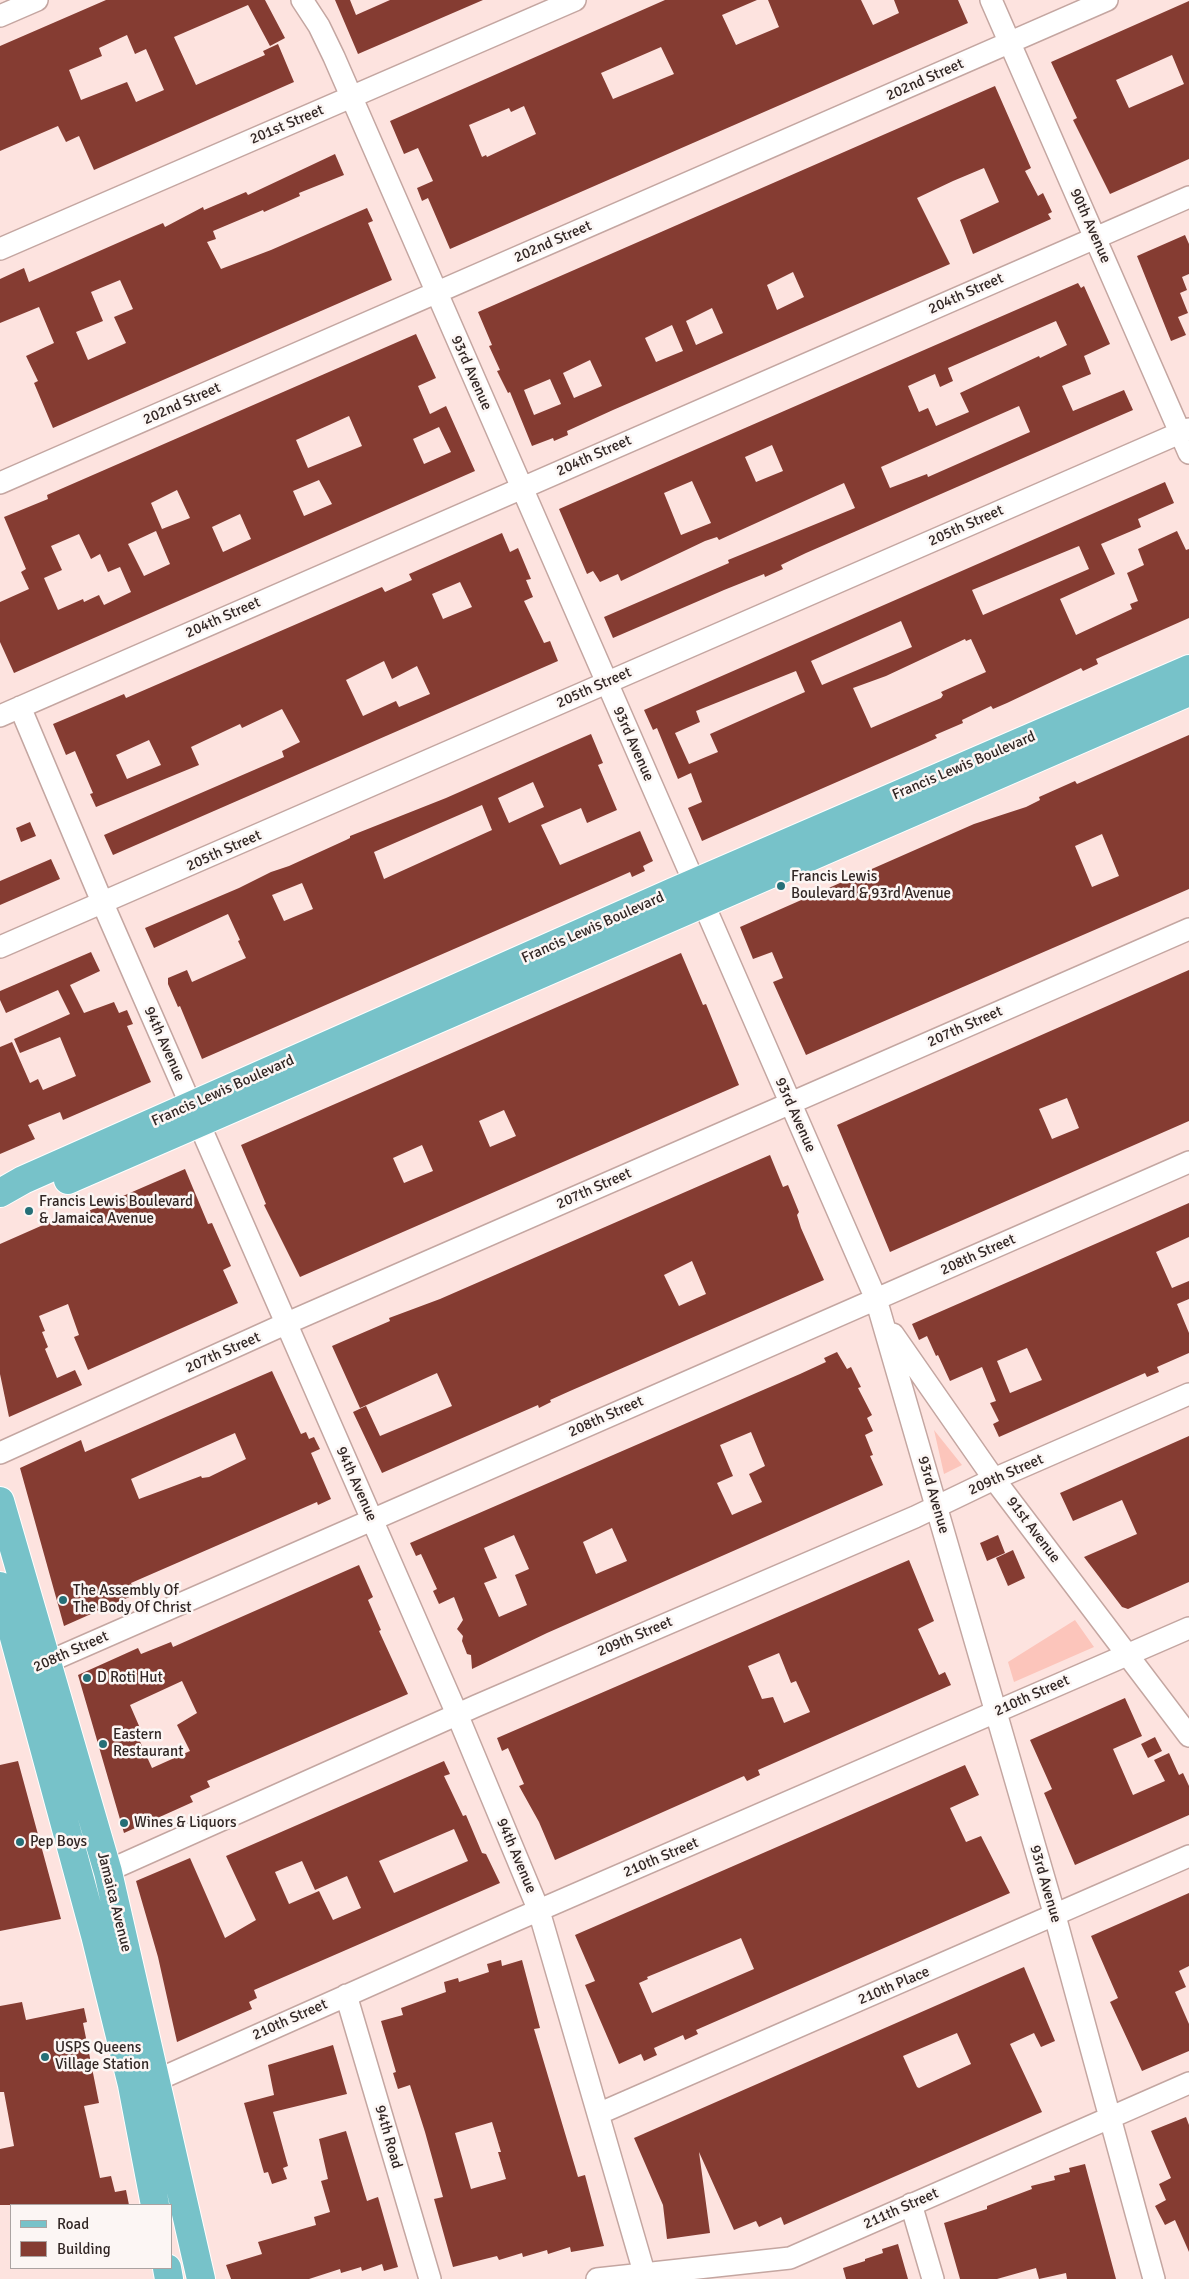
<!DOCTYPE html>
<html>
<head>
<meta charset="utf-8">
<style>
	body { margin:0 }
	#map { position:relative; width:1189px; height:2279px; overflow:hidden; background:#fde3df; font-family:Signika,sans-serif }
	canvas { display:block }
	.legend { position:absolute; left:10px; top:2204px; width:162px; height:65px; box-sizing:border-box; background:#fcf6f4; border:1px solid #aba3a1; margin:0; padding:6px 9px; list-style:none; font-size:15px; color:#322725 }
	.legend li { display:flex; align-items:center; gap:10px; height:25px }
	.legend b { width:25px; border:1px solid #aba3a1 }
</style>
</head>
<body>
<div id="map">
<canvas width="1189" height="2279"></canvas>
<ul class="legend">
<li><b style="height:6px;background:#77c2c9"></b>Road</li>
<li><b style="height:14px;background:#853c32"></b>Building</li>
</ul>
</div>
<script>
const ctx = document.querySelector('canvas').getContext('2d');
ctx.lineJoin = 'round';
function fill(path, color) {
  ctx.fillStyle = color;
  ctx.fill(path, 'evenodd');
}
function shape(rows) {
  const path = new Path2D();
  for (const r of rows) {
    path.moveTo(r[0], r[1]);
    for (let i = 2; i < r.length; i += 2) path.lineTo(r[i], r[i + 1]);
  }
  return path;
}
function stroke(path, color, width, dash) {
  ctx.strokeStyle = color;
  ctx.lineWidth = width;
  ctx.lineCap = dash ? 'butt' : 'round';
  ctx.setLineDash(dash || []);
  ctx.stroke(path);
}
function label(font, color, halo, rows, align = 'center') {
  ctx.font = font + ' Signika,sans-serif';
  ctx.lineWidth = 5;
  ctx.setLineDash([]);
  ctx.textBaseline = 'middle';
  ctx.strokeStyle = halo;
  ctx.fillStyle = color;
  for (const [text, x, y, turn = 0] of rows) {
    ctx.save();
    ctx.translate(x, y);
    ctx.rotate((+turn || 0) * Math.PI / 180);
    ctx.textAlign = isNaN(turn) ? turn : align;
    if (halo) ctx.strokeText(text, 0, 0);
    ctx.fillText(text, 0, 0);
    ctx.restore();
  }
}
fill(shape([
	[934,1430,962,1465,944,1474],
	[1075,1620,1094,1647,1014,1682,1008,1662]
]), '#fcc5bb');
fill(shape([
	[106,0,265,0,285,38,270,46,248,5,174,37,196,85,265,55,263,51,278,44,294,82,94,170,79,136,66,142,58,126,0,151,0,46],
	[127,35,135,54,146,49,164,90,136,102,127,82,81,100,69,70,102,56,99,48],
	[335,0,350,0,356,15,390,0,483,0,358,54],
	[665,0,757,0,722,15,736,45,779,27,768,0,861,0,873,25,899,13,894,0,958,0,968,23,450,249,428,198,422,201,417,188,433,181,418,148,404,154,390,121],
	[661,47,674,74,613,99,601,73],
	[524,106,536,134,487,157,486,155,482,157,469,125,509,108,511,112],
	[1189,1,1189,159,1110,194,1073,120,1077,118,1051,62],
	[1172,55,1184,84,1129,108,1116,80],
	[995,86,1031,168,1025,171,1038,196,1043,193,1052,212,1048,214,1051,219,973,254,960,220,999,202,984,168,953,181,917,198,950,264,613,410,567,431,568,435,554,441,553,438,532,446,510,392,508,393,497,371,500,370,489,346,492,345,478,312],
	[793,272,804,297,777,310,767,285],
	[712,308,723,333,696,345,686,321],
	[672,325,683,351,656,362,645,338],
	[590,360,602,386,574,398,563,373],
	[550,379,561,404,534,415,524,390],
	[335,154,344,175,299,193,300,196,264,212,263,210,213,231,216,239,207,242,221,269,271,250,367,208,373,221,368,223,392,280,53,428,34,383,38,381,26,356,54,343,39,307,0,323,0,279,24,268,29,282,163,223,165,227,203,207,204,210,246,192,248,195],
	[120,280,133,309,114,317,126,343,88,360,76,332,103,321,91,292],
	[1185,235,1189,244,1189,274,1182,277,1187,290,1180,293,1188,313,1178,317,1186,335,1171,341,1137,256],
	[1078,283,1081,288,1084,286,1110,344,1084,356,1091,374,1062,386,1073,411,1124,390,1133,410,806,553,781,565,783,569,765,577,764,574,724,590,613,638,604,617,729,563,728,560,855,508,844,483,719,540,717,537,705,541,621,581,618,574,600,582,593,571,587,574,559,509],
	[1056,321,1067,345,1040,358,1039,356,960,393,969,412,936,426,928,408,919,412,908,386,935,374,940,387,953,381,948,368],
	[1019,406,1030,432,928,477,927,474,890,488,881,467],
	[772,445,783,471,756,482,745,457],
	[692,481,711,523,681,535,664,493],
	[416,334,436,378,418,386,430,414,446,406,475,471,14,673,0,642,0,602,29,589,21,572,26,569,4,517,48,499,47,495],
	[349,416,362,446,308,468,296,440],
	[439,427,451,452,424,464,413,439],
	[319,480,332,504,304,516,293,491],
	[177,490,190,518,157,531,162,529,151,503],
	[240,514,251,539,223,552,212,527],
	[156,531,170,564,144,576,128,544],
	[79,534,91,559,100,554,108,572,120,567,131,592,104,605,99,595,84,602,83,599,58,610,44,578,62,570,51,546],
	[1165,482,1174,503,1138,519,1141,527,1101,544,1115,574,1060,599,1076,635,1132,609,1130,604,1138,601,1127,573,1144,565,1138,549,1177,531,1186,550,1189,549,1189,618,1096,659,1098,664,1083,671,1081,668,1007,703,993,709,991,706,962,720,963,723,935,735,937,738,917,747,702,841,688,808,702,802,691,773,678,779,657,728,653,730,644,710],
	[1079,546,1089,569,983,615,972,590],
	[901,621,912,647,822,685,811,661],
	[965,639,966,641,971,639,986,672,941,692,943,695,941,698,871,728,853,688,886,676],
	[796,671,805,692,710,734,718,752,689,764,675,733,700,722,696,711],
	[502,533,510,552,518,548,531,579,526,580,533,597,524,601,544,643,550,641,558,661,113,855,104,835,284,757,282,751,300,742,282,709,242,728,240,724,191,747,199,765,96,807,90,794,93,793,75,751,66,755,53,724,124,694,126,698,382,587,385,592,412,580,409,574],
	[460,582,472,607,443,619,432,594],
	[384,661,392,679,417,666,430,694,399,707,396,701,363,716,346,680],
	[149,740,161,765,127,779,116,755],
	[591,734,603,763,598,765,617,810,587,823,581,808,541,825,560,865,640,831,653,861,643,866,645,871,632,877,630,872,612,880,202,1059,180,1006,178,1007,168,984,168,978,187,970,192,982,246,958,238,941,240,940,228,914,154,948,145,928,239,888,271,872,289,866,346,840,350,838,350,836,446,798],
	[533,782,544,807,509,823,498,798],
	[482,805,492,830,384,879,374,852],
	[302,883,313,909,284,921,272,895],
	[1189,735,1189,889,806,1055,773,982,783,978,772,952,753,959,740,927,974,824,1026,807,1040,800,1039,797,1075,781,1077,784],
	[1102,834,1119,876,1092,887,1075,846],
	[30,822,36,836,21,842,16,828],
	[51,859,60,879,0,905,0,881],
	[91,952,100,971,70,985,84,1013,114,1002,119,1013,127,1010,133,1024,127,1026,151,1082,63,1120,60,1112,28,1125,35,1139,0,1154,0,1047,12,1042,30,1083,38,1079,43,1090,76,1076,60,1037,20,1053,14,1039,70,1014,58,990,6,1013,0,1000,0,991],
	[681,953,703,1005,706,1004,739,1085,300,1277,264,1205,266,1204,241,1145],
	[504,1110,516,1136,490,1147,479,1121],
	[422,1145,433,1171,404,1183,393,1158],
	[1189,970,1189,1121,890,1252,837,1125],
	[1067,1098,1079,1128,1052,1139,1039,1109],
	[770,1155,783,1187,788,1185,799,1212,797,1215,801,1228,824,1280,570,1391,550,1400,551,1402,539,1408,538,1405,382,1473,353,1412,366,1406,380,1436,452,1406,437,1373,360,1408,332,1346,390,1321,389,1318,440,1299],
	[692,1261,706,1294,679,1306,664,1275],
	[185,1169,208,1224,212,1223,231,1266,223,1270,238,1303,88,1370,74,1337,79,1335,68,1304,39,1316,45,1331,42,1332,48,1347,45,1349,57,1378,75,1370,82,1385,9,1417,0,1374,0,1244,68,1214,70,1219],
	[1189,1203,1189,1237,1156,1252,1172,1288,1189,1281,1189,1299,1177,1304,1189,1333,1189,1353,1157,1367,1159,1372,1147,1377,1145,1373,999,1437,993,1424,999,1421,990,1403,996,1401,982,1367,950,1381,938,1355,936,1356,927,1336,919,1340,912,1324],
	[1027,1348,1042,1380,1010,1393,997,1361],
	[837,1352,847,1369,851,1367,861,1387,858,1388,872,1415,867,1418,873,1431,865,1435,873,1455,870,1456,883,1485,547,1633,472,1669,471,1655,467,1654,462,1641,463,1636,457,1629,463,1620,454,1597,439,1604,433,1591,437,1589,421,1554,416,1556,410,1543,800,1374,826,1362,824,1358],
	[751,1432,765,1466,749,1474,762,1502,732,1515,717,1483,733,1476,720,1445],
	[612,1528,627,1561,596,1574,583,1542],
	[514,1535,529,1569,515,1575,527,1605,499,1617,484,1583,497,1578,484,1548],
	[272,1371,301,1434,306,1432,309,1439,314,1437,320,1449,311,1453,331,1499,318,1505,317,1502,131,1583,136,1594,64,1626,20,1468,81,1440,85,1452],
	[235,1433,246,1459,209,1477,202,1478,201,1476,139,1499,131,1479],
	[1189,1436,1189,1582,1128,1609,1122,1607,1084,1557,1137,1534,1122,1500,1073,1521,1060,1493],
	[998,1535,1005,1553,987,1561,980,1543],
	[1013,1550,1025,1578,1008,1586,996,1558],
	[909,1560,934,1621,918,1629,939,1675,945,1672,951,1685,758,1770,760,1775,747,1781,744,1776,555,1860,539,1822,519,1786,524,1784,508,1748,502,1751,497,1738],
	[779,1653,791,1683,796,1681,810,1712,784,1723,773,1697,762,1699,748,1666],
	[359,1565,373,1597,368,1600,381,1630,379,1631,408,1694,207,1781,210,1787,190,1796,193,1802,124,1833,78,1675,138,1648,141,1654,171,1642,173,1647],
	[182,1681,197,1713,177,1725,190,1751,152,1768,138,1737,143,1735,130,1705],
	[1125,1698,1142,1736,1113,1749,1133,1795,1165,1781,1154,1760,1169,1753,1179,1775,1183,1773,1189,1786,1189,1815,1075,1865,1044,1793,1052,1789,1030,1740],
	[1155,1737,1162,1751,1148,1758,1141,1744],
	[18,1761,61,1919,0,1931,0,1765],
	[444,1761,450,1774,444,1776,463,1816,466,1815,482,1853,486,1854,500,1883,254,1990,257,1998,249,2002,252,2009,177,2042,158,1957,136,1881,190,1858,225,1938,256,1920,226,1856],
	[454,1829,468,1861,394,1893,379,1861],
	[302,1861,315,1890,347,1876,361,1908,333,1920,319,1891,289,1904,275,1872],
	[965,1765,979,1795,950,1808,966,1842,981,1836,1010,1893,696,2030,698,2034,685,2040,683,2035,654,2048,657,2055,644,2061,641,2054,619,2064,585,1985,595,1981,575,1935],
	[741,1938,754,1969,652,2013,639,1983,648,1979,647,1977],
	[1189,1893,1189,1966,1179,1971,1186,1987,1175,1992,1189,2024,1189,2051,1142,2071,1111,2004,1110,2002,1118,1998,1091,1936],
	[501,1960,502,1966,522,1960,540,2028,534,2029,578,2177,585,2175,604,2246,571,2252,570,2247,548,2254,547,2250,523,2257,522,2253,499,2260,497,2256,453,2267,434,2199,443,2197,425,2132,410,2085,398,2089,393,2073,396,2072,381,2021,403,2015,401,2008,446,1992,444,1982,458,1978,459,1982,489,1972,487,1964],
	[492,2122,501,2152,498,2152,506,2179,471,2189,455,2133],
	[1024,1967,1055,2041,1041,2047,1034,2033,1010,2044,1042,2112,784,2225,781,2217,759,2227,756,2221,734,2230,699,2152,710,2233,667,2239,663,2205,634,2138],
	[957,2033,971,2064,919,2088,917,2087,903,2056],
	[22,2002,26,2020,84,2008,87,2022,83,2023,99,2103,84,2106,100,2178,111,2176,115,2192,126,2190,129,2205,0,2205,0,2149,14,2146,4,2092,0,2092,0,2006],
	[333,2045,347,2094,273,2112,288,2166,283,2168,287,2179,272,2184,268,2172,264,2173,244,2103,274,2095,268,2065],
	[1186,2117,1189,2125,1189,2252,1175,2220,1165,2225,1155,2206,1166,2200,1159,2184,1171,2178,1151,2131],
	[346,2131,367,2201,378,2197,398,2267,384,2271,382,2264,362,2271,361,2267,341,2273,340,2269,309,2279,231,2279,226,2265,262,2254,258,2242,316,2225,314,2217,330,2212,321,2181,328,2179,319,2139],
	[1085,2164,1116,2279,1067,2279,1066,2273,1039,2279,1036,2268,997,2279,960,2279,944,2223,987,2209,987,2206,1032,2189,1031,2186,1055,2180,1054,2176,1070,2172,1069,2168],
	[898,2244,908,2279,846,2279,843,2268,865,2261,865,2259,883,2253,882,2249]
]), '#853c32');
const street = shape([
	[302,0,319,26,334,57,876,1299,1055,1916,1154,2279],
	[991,0,1189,453],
	[0,16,37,0],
	[0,249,575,0],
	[0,483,1107,0],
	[20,707,103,904,457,1714,539,1911,646,2279],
	[0,716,1189,197],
	[0,947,1189,429],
	[893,1334,994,1479,1189,1736],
	[0,1453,285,1324,1189,929],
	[34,1668,1189,1162],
	[94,1877,476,1706,915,1517,994,1479,1189,1394],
	[346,1995,430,2279],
	[142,2083,157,2080,514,1921,1189,1628],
	[598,2114,1189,1856],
	[911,2204,933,2279],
	[597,2279,790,2258,1189,2083]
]);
const primary = shape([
	[68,1180,1189,692],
	[0,1193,23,1180,673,892,1189,669],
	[0,1501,108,1872,201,2279],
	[0,1586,95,1935,132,2085,155,2205],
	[167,2268,169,2279]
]);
stroke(street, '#c4a6a1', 24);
stroke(primary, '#fff', 30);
stroke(street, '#fff', 21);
stroke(primary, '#77c2c9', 28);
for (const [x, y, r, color] of [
	[781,886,5,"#256f77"],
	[29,1211,5,"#256f77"],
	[63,1600,5,"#256f77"],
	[87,1678,5,"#256f77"],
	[103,1744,5,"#256f77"],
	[124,1823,5,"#256f77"],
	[20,1842,5,"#256f77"],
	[45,2057,5,"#256f77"]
]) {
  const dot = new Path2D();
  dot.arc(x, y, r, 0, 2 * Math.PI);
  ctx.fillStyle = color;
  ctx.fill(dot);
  stroke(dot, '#fcf6f4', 2);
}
label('15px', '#322725', '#fcf6f4', [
	["202nd Street",925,80,-24],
	["201st Street",287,125,-23],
	["90th Avenue",1090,226,66],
	["202nd Street",553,242,-24],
	["204th Street",966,294,-24],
	["93rd Avenue",471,373,66],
	["202nd Street",182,404,-24],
	["204th Street",594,456,-24],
	["205th Street",966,526,-24],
	["204th Street",223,618,-24],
	["205th Street",594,688,-24],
	["93rd Avenue",633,744,66],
	["Francis Lewis Boulevard",964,766,-23],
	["205th Street",224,851,-24],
	["Francis Lewis Boulevard",593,928,-24],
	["207th Street",965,1027,-24],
	["94th Avenue",164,1044,66],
	["Francis Lewis Boulevard",223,1091,-24],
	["93rd Avenue",795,1115,66],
	["207th Street",594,1189,-24],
	["208th Street",978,1255,-24],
	["207th Street",223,1353,-24],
	["208th Street",606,1417,-24],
	["209th Street",1006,1475,-24],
	["94th Avenue",356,1484,66],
	["93rd Avenue",933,1495,74],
	["91st Avenue",1033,1530,53],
	["209th Street",635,1637,-23],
	["208th Street",71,1652,-24],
	["210th Street",1032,1696,-24],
	["94th Avenue",516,1856,67],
	["210th Street",661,1858,-23],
	["93rd Avenue",1045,1884,74],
	["Jamaica Avenue",114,1902,76],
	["210th Place",894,1986,-23],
	["210th Street",290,2020,-24],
	["94th Road",388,2137,74],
	["211th Street",901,2209,-24]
]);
label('15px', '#322725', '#fcf6f4', [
	["Francis Lewis",791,877],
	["Boulevard & 93rd Avenue",791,894],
	["Francis Lewis Boulevard",39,1202],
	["& Jamaica Avenue",39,1219],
	["The Assembly Of",73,1591],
	["The Body Of Christ",73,1608],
	["D Roti Hut",97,1678],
	["Eastern",113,1735],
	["Restaurant",113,1752],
	["Wines & Liquors",134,1823],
	["Pep Boys",30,1842],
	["USPS Queens",55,2048],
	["Village Station",55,2065]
], 'left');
</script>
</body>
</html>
